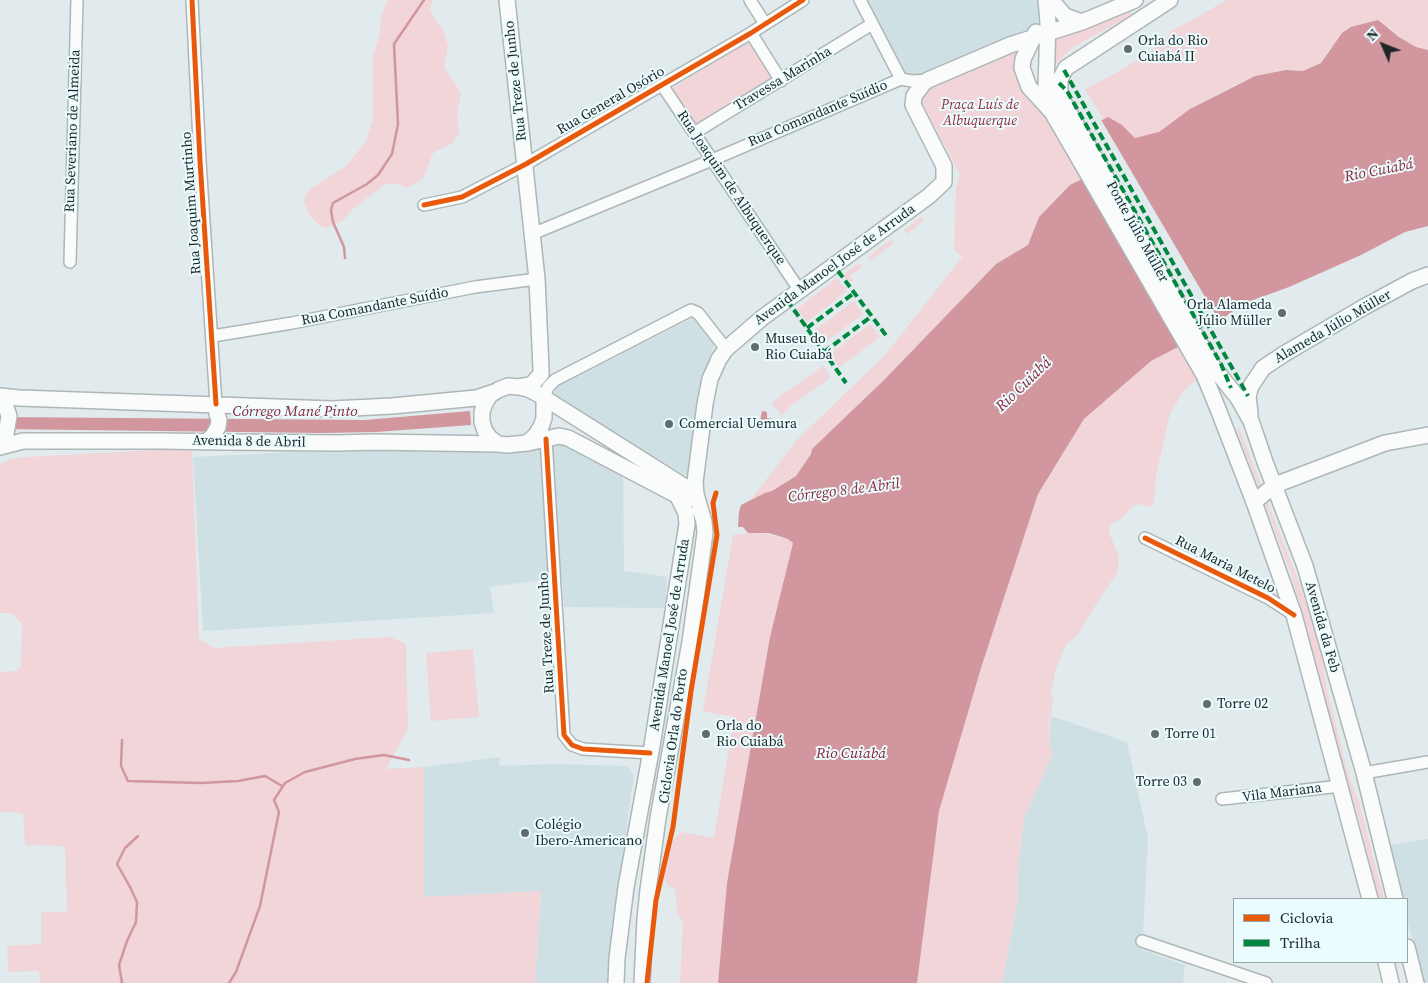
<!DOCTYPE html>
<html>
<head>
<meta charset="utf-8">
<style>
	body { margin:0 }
	#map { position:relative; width:1428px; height:983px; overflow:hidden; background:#e1eaec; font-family:"Source Serif 4",serif }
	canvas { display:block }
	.legend { position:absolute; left:1233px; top:898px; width:175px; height:65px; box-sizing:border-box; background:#eafcfe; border:1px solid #99a6a8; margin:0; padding:6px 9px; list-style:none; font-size:15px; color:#1f2627 }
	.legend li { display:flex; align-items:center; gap:10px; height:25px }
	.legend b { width:25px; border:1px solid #99a6a8 }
	.north { position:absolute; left:1358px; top:20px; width:50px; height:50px; -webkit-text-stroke:4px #eafcfe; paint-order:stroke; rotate:314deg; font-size:14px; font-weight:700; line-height:20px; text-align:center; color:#1f2627 }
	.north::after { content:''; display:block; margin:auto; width:18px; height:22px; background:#1f2627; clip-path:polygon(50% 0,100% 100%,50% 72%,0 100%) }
</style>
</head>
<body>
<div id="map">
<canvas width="1428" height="983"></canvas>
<ul class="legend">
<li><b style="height:6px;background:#e8590c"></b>Ciclovia</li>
<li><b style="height:6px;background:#00873e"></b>Trilha</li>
</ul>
<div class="north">N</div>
</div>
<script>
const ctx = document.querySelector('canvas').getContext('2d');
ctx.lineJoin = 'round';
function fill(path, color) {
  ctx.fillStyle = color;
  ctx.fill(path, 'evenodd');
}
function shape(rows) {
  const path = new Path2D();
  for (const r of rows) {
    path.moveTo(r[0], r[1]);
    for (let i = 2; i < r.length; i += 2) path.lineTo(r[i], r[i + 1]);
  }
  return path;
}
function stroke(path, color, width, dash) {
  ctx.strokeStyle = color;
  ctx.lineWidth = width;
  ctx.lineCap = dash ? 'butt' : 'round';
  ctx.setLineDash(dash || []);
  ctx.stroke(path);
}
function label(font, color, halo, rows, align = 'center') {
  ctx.font = font + ' "Source Serif 4",serif';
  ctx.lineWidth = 4;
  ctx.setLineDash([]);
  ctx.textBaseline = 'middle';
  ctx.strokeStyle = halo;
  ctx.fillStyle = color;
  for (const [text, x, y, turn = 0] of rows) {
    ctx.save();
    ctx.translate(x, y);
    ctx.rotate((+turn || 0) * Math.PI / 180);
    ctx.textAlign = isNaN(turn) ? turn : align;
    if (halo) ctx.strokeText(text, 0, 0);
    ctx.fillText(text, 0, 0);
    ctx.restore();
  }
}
fill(shape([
	[864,0,1038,0,1040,16,1034,28,912,77,902,73],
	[693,318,715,341,701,398,698,398,687,476,554,398,555,388],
	[562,439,623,474,624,571,667,577,666,608,564,607,562,577,490,587,494,613,203,631,193,457],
	[1051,716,1127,742,1148,838,1143,934,1140,949,1185,965,1183,983,1002,983,1018,900,1017,878,1024,818,1053,753,1049,745],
	[500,757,499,766,554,764,627,766,634,775,616,900,607,983,535,983,541,891,424,897,424,767],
	[1428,839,1428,983,1423,983,1407,919,1407,899,1402,899,1388,845]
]), '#cee0e3');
fill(shape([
	[388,0,433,0,430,11,444,32,448,46,444,67,461,93,457,114,459,133,451,144,433,153,423,179,406,188,399,184,386,184,354,208,342,221,327,228,319,225,309,215,304,201,307,193,311,189,346,166,365,143,373,119,373,57,380,33,381,16],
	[1226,0,1428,0,1428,50,1416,47,1399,37,1389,27,1329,50,1321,63,1303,71,1286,70,1255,76,1236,84,1190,109,1160,132,1135,138,1122,125,1108,117,1103,119,1085,89,1107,78,1146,55,1166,39,1171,31,1198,17],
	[1131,12,1132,15,1075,46,1064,55,1053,68,1051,36],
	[745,43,753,45,774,79,700,124,695,124,673,92,674,87],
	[1020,50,1043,112,1082,179,1070,185,1039,217,1028,245,996,264,884,380,812,449,811,454,796,476,772,491,746,502,752,498,797,440,886,354,963,256,954,250,956,186,960,175,920,99,925,90,1011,51],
	[921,217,924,221,907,234,904,230],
	[891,239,894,243,870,261,868,257],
	[859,263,862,267,850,276,853,281,848,281,843,275],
	[837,278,847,291,807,322,797,309],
	[854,301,863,314,823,344,814,331],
	[870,324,880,337,840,367,830,354],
	[1180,346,1199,378,1185,389,1170,413,1156,476,1154,501,1152,507,1137,504,1130,508,1126,514,1121,519,1111,524,1109,533,1118,554,1118,572,1100,598,1077,636,1066,644,1055,672,1051,692,1053,702,1049,725,1050,745,1053,753,1024,818,1017,878,1018,900,1002,983,917,983,939,811,981,668,1038,494,1084,419,1151,361],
	[823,366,831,377,791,406,782,415,771,403],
	[1239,428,1262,487,1259,488,1236,429],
	[192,448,199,639,214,648,390,637,406,644,408,729,386,769,424,767,424,897,541,891,535,983,40,983,39,971,8,972,7,946,41,944,41,912,67,912,65,846,25,845,23,813,0,812,0,672,17,671,21,665,22,624,11,613,0,613,0,464,11,459,28,457],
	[1266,499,1297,577,1321,650,1327,689,1342,750,1349,776,1359,802,1384,899,1377,899,1375,885,1356,808,1343,775,1309,637,1291,574,1264,501],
	[758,532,788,539,793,543,770,637,727,883,718,983,680,983,683,922,677,913,675,888,668,886,662,870,669,845,681,832,714,838,734,717,703,711,733,535],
	[473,649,479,717,431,721,426,653]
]), '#f1d5d8');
fill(shape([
	[1378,20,1399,37,1416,47,1428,50,1428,226,1405,232,1361,255,1289,287,1242,304,1219,322,1180,346,1151,361,1084,419,1038,494,981,668,939,811,917,983,718,983,727,883,770,637,793,543,788,539,769,533,748,533,743,527,738,527,739,512,741,505,765,493,772,491,796,476,811,454,812,449,884,380,996,264,1028,245,1039,217,1070,185,1082,179,1096,123,1108,117,1122,125,1135,138,1159,132,1190,109,1255,76,1286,70,1303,71,1321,63,1342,33,1351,27],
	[470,411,471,425,376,432,320,433,0,429,0,417,365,420],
	[762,411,767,412,767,418,773,419,771,429,766,428,766,422,760,421]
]), '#d2969e');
fill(shape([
	[1100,118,1221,324,1181,348,1080,176,1087,131,1094,121]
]), '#e1eaec');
stroke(shape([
	[345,258,344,247,333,222,331,210,333,203,367,184,378,175,392,154,398,124,394,44,424,0],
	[122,740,121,766,128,781,201,783,238,781,265,776,282,786],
	[122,983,119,965,127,941,136,922,137,902,130,887,117,864,125,848,138,836],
	[229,983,236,972,260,906,279,812,274,800,285,783,305,772,355,759,384,755,409,760]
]), '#d2969e', 2.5);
const minor = shape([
	[192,0,200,161,216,404],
	[750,0,765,24],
	[860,0,901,79],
	[751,33,781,81],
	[662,85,800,291],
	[694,133,872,24],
	[424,205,462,197,526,164,751,33,803,0],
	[532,234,712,160,901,79,912,81,928,80],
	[70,262,77,0],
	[213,336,292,323,475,287,537,279],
	[544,398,548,387,555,380,691,310,698,313,726,349],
	[546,439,564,735,572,745,583,749,650,753],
	[1145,538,1268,598,1294,615],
	[1364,773,1428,762],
	[1222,799,1341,786],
	[1142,941,1266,983]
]);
const major = shape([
	[507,0,537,279,541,369,541,374,534,382,530,385,518,387],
	[1046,0,1048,22,1046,89,1052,112,1204,375,1218,409,1254,502,1294,615,1370,899],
	[1051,0,1065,16,1082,22],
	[1170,0,1066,68,1060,79,1060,96,1214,368,1238,398,1251,421,1265,462,1305,566,1364,773,1395,899],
	[1036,32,1023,59,1022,68,1029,87,1051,111],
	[0,396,19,398,332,409,392,406,476,398,494,392],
	[0,398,6,407,9,416,6,434,0,445],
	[544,398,544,418,541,427,535,436,527,443,507,445,498,444,490,438,485,431,482,422,482,412,485,403,490,395,498,390,508,386,518,387,528,389,538,394,684,486,696,495],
	[1250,414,1248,396,1251,386,1263,368,1284,354,1364,307,1412,281,1428,275],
	[205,442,212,437,218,427,219,420,217,414,216,404],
	[528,443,559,436,568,438,686,500],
	[0,447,23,441,161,441,224,442,338,443,374,442,498,444],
	[1254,502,1275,485,1385,443,1428,435],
	[1407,947,1416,983],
	[1386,962,1391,983],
	[616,983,617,958,626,887,652,746,687,524,686,513,678,497],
	[642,983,645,919,648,890,658,818,690,642,705,533,704,522,696,494,695,482,705,404,710,379,719,359,726,349,762,318,929,196,944,182,944,166,913,105,914,96,923,84,928,80,1010,45,1082,22,1135,0]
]);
stroke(minor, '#aeb6b7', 14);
stroke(major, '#aeb6b7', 18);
stroke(minor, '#fafcfc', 11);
stroke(major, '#fafcfc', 15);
stroke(shape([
	[1064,70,1248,396],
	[1059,83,1067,91,1221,364,1231,388],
	[838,271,888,338],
	[787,300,846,383],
	[807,328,854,293],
	[824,352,872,316]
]), '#00873e', 4, [8, 4]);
stroke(shape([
	[192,0,200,161,216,404],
	[424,205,462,197,526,164,751,33,803,0],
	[546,439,564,735,572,745,583,749,650,753],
	[1145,538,1268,598,1294,615],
	[647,983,656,900,673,827,691,691,717,535,713,503,716,493]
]), '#e8590c', 5);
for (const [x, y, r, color] of [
	[1128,49,5,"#636b6c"],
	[1282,313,5,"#636b6c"],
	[755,347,5,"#636b6c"],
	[669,424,5,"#636b6c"],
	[1207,704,5,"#636b6c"],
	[706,734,5,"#636b6c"],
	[1155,734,5,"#636b6c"],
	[1197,782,5,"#636b6c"],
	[525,833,5,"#636b6c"]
]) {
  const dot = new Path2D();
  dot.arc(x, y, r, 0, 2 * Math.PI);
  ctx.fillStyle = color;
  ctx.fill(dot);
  stroke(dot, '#eafcfe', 2);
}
label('14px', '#1f2627', '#eafcfe', [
	["Orla do Rio",1138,41],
	["Cuiabá II",1138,57],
	["Orla Alameda",1272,305,"right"],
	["Júlio Müller",1272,321,"right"],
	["Museu do",765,339],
	["Rio Cuiabá",765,355],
	["Comercial Uemura",679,424],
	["Torre 02",1217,704],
	["Orla do",716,726],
	["Rio Cuiabá",716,742],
	["Torre 01",1165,734],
	["Torre 03",1187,782,"right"],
	["Colégio",535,825],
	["Ibero-Americano",535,841]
], 'left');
label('14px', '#1f2627', '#eafcfe', [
	["Travessa Marinha",783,79,-31],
	["Rua Treze de Junho",516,81,-96],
	["Rua General Osório",611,101,-30],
	["Rua Comandante Suídio",818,114,-23],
	["Rua Severiano de Almeida",73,131,-88],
	["Rua Joaquim de Albuquerque",731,188,56],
	["Rua Joaquim Murtinho",192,203,-94],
	["Ponte Júlio Müller",1137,232,61],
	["Avenida Manoel José de Arruda",835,265,-36],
	["Rua Comandante Suídio",375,307,-11],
	["Alameda Júlio Müller",1333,327,-30],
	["Avenida 8 de Abril",249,442,1],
	["Rua Maria Metelo",1225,565,27],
	["Avenida da Feb",1322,627,74],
	["Rua Treze de Junho",547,633,-93],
	["Avenida Manoel José de Arruda",670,635,-81],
	["Ciclovia Orla do Porto",674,736,-82],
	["Vila Mariana",1282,793,-7]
]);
label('italic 14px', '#952a3f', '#eafcfe', [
	["Praça Luís de",980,105],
	["Albuquerque",980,121]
]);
label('italic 15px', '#8e2339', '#eafcfe', [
	["Rio Cuiabá",1379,171,-11],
	["Rio Cuiabá",1024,385,-44],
	["Córrego Mané Pinto",295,412],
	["Córrego 8 de Abril",844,491,-7],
	["Rio Cuiabá",851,754]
]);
</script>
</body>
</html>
